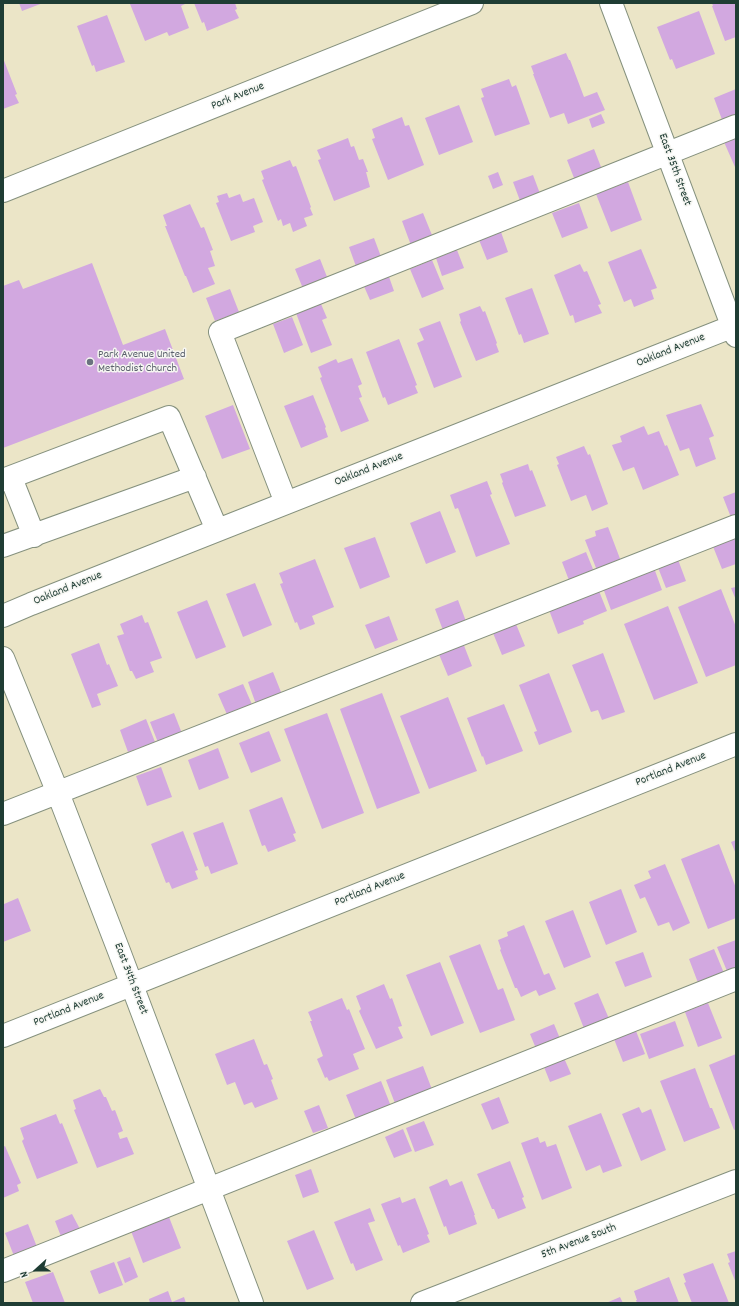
<!DOCTYPE html>
<html>
<head>
<meta charset="utf-8">
<style>
	body { margin:0 }
	#map { position:relative; width:739px; height:1306px; overflow:hidden; background:#ebe5c7; font-family:Dekko,sans-serif }
	canvas { display:block }
	.frame { position:absolute; inset:0; border:4px solid #1f3d34; pointer-events:none }
	.north { position:absolute; left:16px; top:1250px; width:40px; height:40px; -webkit-text-stroke:3px #f6f6f2; paint-order:stroke; rotate:249deg; font-size:11px; font-weight:700; line-height:16px; text-align:center; color:#1f3d34 }
	.north::after { content:''; display:block; margin:auto; width:14px; height:18px; background:#1f3d34; clip-path:polygon(50% 0,100% 100%,50% 72%,0 100%) }
</style>
</head>
<body>
<div id="map">
<canvas width="739" height="1306"></canvas>
<div class="frame"></div>
<div class="north">N</div>
</div>
<script>
const ctx = document.querySelector('canvas').getContext('2d');
ctx.lineJoin = 'round';
function fill(path, color) {
  ctx.fillStyle = color;
  ctx.fill(path, 'evenodd');
}
function shape(rows) {
  const path = new Path2D();
  for (const r of rows) {
    path.moveTo(r[0], r[1]);
    for (let i = 2; i < r.length; i += 2) path.lineTo(r[i], r[i + 1]);
  }
  return path;
}
function stroke(path, color, width, dash) {
  ctx.strokeStyle = color;
  ctx.lineWidth = width;
  ctx.lineCap = dash ? 'butt' : 'round';
  ctx.setLineDash(dash || []);
  ctx.stroke(path);
}
function label(font, color, halo, rows, align = 'center') {
  ctx.font = font + ' Dekko,sans-serif';
  ctx.lineWidth = 3;
  ctx.setLineDash([]);
  ctx.textBaseline = 'middle';
  ctx.strokeStyle = halo;
  ctx.fillStyle = color;
  for (const [text, x, y, turn = 0] of rows) {
    ctx.save();
    ctx.translate(x, y);
    ctx.rotate((+turn || 0) * Math.PI / 180);
    ctx.textAlign = isNaN(turn) ? turn : align;
    if (halo) ctx.strokeText(text, 0, 0);
    ctx.fillText(text, 0, 0);
    ctx.restore();
  }
}
fill(shape([
	[19,3,43,3,22,11],
	[133,3,185,3,185,4,181,6,189,28,169,36,167,32,145,41,130,4],
	[194,3,235,3,237,9,235,10,239,18,207,31,204,22,202,23],
	[712,3,736,3,736,37,725,41,712,6,713,6],
	[699,11,715,54,676,69,672,59,670,60,657,27],
	[107,15,125,62,96,72,94,65,92,66,77,26],
	[566,53,569,60,570,60,584,97,597,92,605,110,568,124,564,113,550,118,533,74,534,74,531,66],
	[3,58,17,94,15,95,19,103,3,109],
	[509,79,512,87,516,85,530,124,495,136,481,98,484,97,481,89],
	[736,89,736,120,724,125,714,98],
	[459,105,473,142,439,155,425,118],
	[601,114,605,123,592,128,589,119],
	[402,117,405,126,409,125,424,165,388,180,372,139,375,138,372,129],
	[736,137,736,167,735,167,724,142],
	[348,138,351,147,354,146,359,160,363,159,368,172,366,172,370,187,334,201,318,160,321,159,317,150],
	[594,149,603,172,576,183,567,160],
	[290,160,293,167,296,166,311,207,310,208,313,215,304,218,307,226,293,232,290,223,283,226,281,219,278,221,262,180,264,179,261,171],
	[498,172,503,185,493,189,488,176],
	[533,175,542,199,522,206,513,182],
	[628,182,642,220,611,232,596,194],
	[227,193,229,198,240,194,243,202,254,198,263,222,253,226,255,232,231,241,216,203,219,202,217,196],
	[579,203,588,228,562,238,552,213],
	[190,204,201,228,204,227,213,250,210,251,215,266,208,268,215,284,193,293,186,276,185,276,165,226,167,226,163,215],
	[423,213,434,240,412,248,402,221],
	[501,232,508,252,487,260,479,240],
	[374,238,383,262,358,272,349,247],
	[641,249,657,288,651,290,654,299,634,307,631,299,624,302,608,262],
	[457,250,464,268,442,276,436,258],
	[320,259,329,282,304,291,295,269],
	[432,260,444,289,422,298,410,269],
	[92,263,123,345,165,329,184,379,3,448,3,286,19,280,23,289],
	[580,264,584,272,587,271,601,304,598,305,602,313,575,323,573,315,570,316,554,275],
	[388,274,394,291,370,300,363,284],
	[532,288,549,334,524,343,521,334,519,335,505,298],
	[230,289,239,312,215,321,206,298],
	[321,304,327,318,322,320,332,345,311,353,296,313],
	[480,306,483,312,485,311,497,343,496,344,499,352,476,361,460,322,461,321,459,314],
	[292,317,303,345,284,353,273,324],
	[440,321,462,377,434,388,417,343,424,340,419,329],
	[399,339,417,385,415,386,418,393,388,405,385,397,383,398,366,352],
	[352,358,362,384,358,386,362,397,359,398,369,421,341,432,320,378,322,377,318,367,336,359,338,363],
	[313,395,326,427,325,428,328,437,301,448,284,406],
	[701,404,714,436,709,438,716,459,696,467,689,448,680,451,666,415],
	[233,405,250,449,222,459,205,416],
	[644,426,648,435,659,431,665,446,667,445,679,475,643,490,634,467,623,471,612,445,622,442,620,436],
	[584,446,588,455,590,454,608,504,592,511,586,495,571,501,557,465,559,464,556,457],
	[528,464,530,471,532,470,546,506,515,517,502,483,503,482,500,474],
	[487,481,492,494,490,495,510,544,476,557,458,508,455,509,450,495],
	[736,492,736,518,732,520,723,497],
	[440,511,456,552,426,564,410,523],
	[608,527,622,564,598,573,585,540,596,536,595,531],
	[375,537,390,577,360,589,344,548],
	[736,537,736,564,722,569,712,544],
	[586,552,595,574,570,583,562,562],
	[677,557,686,581,666,588,657,565],
	[315,559,334,607,312,616,315,624,300,630,297,622,295,623,280,584,283,583,279,573],
	[654,568,662,590,611,610,603,588],
	[255,583,272,625,243,637,226,594],
	[736,587,736,600,731,588],
	[721,589,736,627,736,665,706,677,678,607],
	[599,591,607,611,583,621,584,624,558,634,549,610],
	[207,600,226,647,196,659,177,612],
	[458,600,467,624,444,633,435,609],
	[668,606,698,683,654,700,624,624],
	[142,615,145,623,148,622,162,658,150,662,154,672,136,679,132,671,130,671,117,636,124,634,120,624],
	[389,616,398,640,375,649,365,625],
	[516,624,525,646,502,655,493,633],
	[99,643,107,665,109,664,118,686,97,694,101,705,92,708,71,654],
	[463,643,472,666,448,676,438,652],
	[603,653,625,712,602,720,598,710,591,712,572,665],
	[273,672,283,697,257,707,248,682],
	[549,673,572,732,539,745,534,732,537,731,519,685],
	[243,684,254,709,229,719,218,694],
	[382,693,420,793,377,809,340,709],
	[448,697,477,771,429,789,400,716],
	[504,704,523,751,486,765,483,756,482,757,467,718],
	[174,713,183,736,159,745,150,722],
	[327,713,364,813,322,829,284,729],
	[146,719,155,742,128,752,120,730],
	[269,731,281,761,251,773,239,743],
	[218,748,229,778,199,790,188,760],
	[161,767,172,797,147,806,136,776],
	[282,797,296,833,293,834,296,841,268,852,265,845,262,846,249,810],
	[223,822,238,864,211,874,208,866,205,867,193,833],
	[183,831,198,870,195,871,198,879,172,889,169,882,166,883,151,844],
	[736,840,736,854,731,842],
	[719,844,736,888,736,918,708,929,681,859],
	[665,864,690,923,673,931,669,922,658,926,645,897,640,899,634,885,651,878,648,871],
	[621,889,637,932,606,945,589,902],
	[18,898,31,931,3,942,3,900,4,904],
	[573,910,591,957,564,968,545,921],
	[524,925,544,975,549,973,556,989,539,996,536,990,521,997,517,988,515,988,500,950,501,949,498,940,508,936,507,932],
	[736,940,736,968,727,971,717,947],
	[480,944,498,990,503,988,515,1020,480,1033,449,956],
	[714,949,726,978,700,988,689,959],
	[643,952,652,977,625,987,615,962],
	[440,962,464,1023,431,1036,406,975],
	[384,984,390,999,392,998,402,1026,398,1027,403,1038,376,1049,359,1011,361,1009,356,996],
	[598,993,610,1021,585,1031,574,1003],
	[342,998,347,1010,349,1009,365,1049,353,1054,359,1069,329,1081,327,1077,325,1078,317,1059,323,1056,310,1021,312,1021,308,1012],
	[708,1003,722,1038,698,1047,685,1012],
	[675,1021,684,1046,649,1059,640,1034],
	[554,1024,561,1041,537,1051,530,1034],
	[636,1031,645,1054,623,1062,614,1039],
	[254,1039,264,1065,267,1064,273,1079,271,1080,278,1099,255,1108,252,1102,244,1105,235,1082,227,1085,215,1054],
	[736,1054,736,1129,734,1130,709,1065],
	[564,1058,571,1074,550,1082,544,1067],
	[423,1066,433,1092,396,1106,386,1080],
	[695,1068,710,1108,712,1108,720,1128,684,1142,660,1081],
	[381,1081,392,1109,357,1122,346,1095],
	[100,1089,104,1097,106,1097,112,1111,115,1110,123,1131,118,1133,120,1139,127,1137,134,1154,97,1168,74,1110,76,1109,73,1100],
	[499,1097,509,1123,492,1130,481,1104],
	[319,1105,328,1128,313,1133,304,1111],
	[639,1107,642,1113,651,1109,666,1150,641,1161,622,1114],
	[601,1113,622,1166,603,1173,600,1165,586,1171,568,1126],
	[56,1114,60,1124,62,1123,78,1163,37,1179,22,1141,24,1139,20,1128],
	[424,1121,434,1145,415,1152,406,1128],
	[403,1129,412,1151,394,1158,385,1137],
	[538,1137,540,1143,545,1141,547,1147,556,1144,572,1188,542,1200,521,1143],
	[5,1146,21,1183,17,1185,19,1191,3,1198,3,1147],
	[510,1161,524,1197,522,1198,526,1208,498,1219,494,1209,492,1209,477,1174],
	[311,1169,319,1192,303,1198,295,1175],
	[447,1179,450,1186,462,1181,475,1215,474,1215,477,1224,449,1235,446,1226,444,1227,429,1187],
	[400,1197,402,1203,415,1198,429,1234,427,1235,430,1242,403,1253,400,1245,398,1246,381,1204],
	[370,1208,375,1221,368,1223,383,1260,356,1271,353,1263,351,1264,334,1222],
	[72,1214,81,1231,62,1239,55,1221],
	[169,1217,181,1248,143,1263,131,1231],
	[28,1224,37,1247,14,1256,5,1233],
	[314,1230,334,1279,307,1290,287,1241],
	[736,1251,736,1283,728,1263,730,1262,727,1254],
	[130,1257,138,1277,125,1283,117,1262],
	[114,1262,123,1285,99,1294,90,1271],
	[713,1263,729,1303,692,1303,684,1283,686,1282,683,1274],
	[53,1272,65,1303,33,1303,25,1282],
	[669,1277,679,1303,637,1303,636,1300,637,1300,634,1291],
	[168,1291,172,1302,184,1297,186,1303,150,1303,149,1299],
	[620,1297,623,1303,606,1303]
]), '#d2a8e0');
const minor = shape([
	[611,3,736,336],
	[3,191,472,3],
	[11,478,34,536],
	[3,480,169,417,217,530],
	[286,503,220,332,736,126],
	[3,546,195,477],
	[3,616,31,604,736,325],
	[3,658,58,793,119,951,252,1303],
	[3,814,736,526],
	[3,1036,736,744],
	[3,1271,736,979],
	[422,1303,736,1181]
]);
stroke(minor, '#85917e', 24);
stroke(minor, '#fff', 22);
for (const [x, y, r, color] of [
	[90,362,4,"#6b7280"]
]) {
  const dot = new Path2D();
  dot.arc(x, y, r, 0, 2 * Math.PI);
  ctx.fillStyle = color;
  ctx.fill(dot);
  stroke(dot, '#f6f6f2', 1.5);
}
label('12px', '#1f3d34', '#f6f6f2', [
	["Park Avenue",238,97,-22],
	["East 35th Street",674,170,70],
	["Oakland Avenue",671,351,-22],
	["Oakland Avenue",369,470,-22],
	["Oakland Avenue",68,589,-22],
	["Portland Avenue",671,770,-22],
	["Portland Avenue",370,890,-22],
	["East 34th Street",130,979,69],
	["Portland Avenue",69,1010,-22],
	["5th Avenue South",579,1242,-21]
]);
label('12px', '#5b616d', '#f6f6f2', [
	["Park Avenue United",98,355],
	["Methodist Church",98,369]
], 'left');
</script>
</body>
</html>
